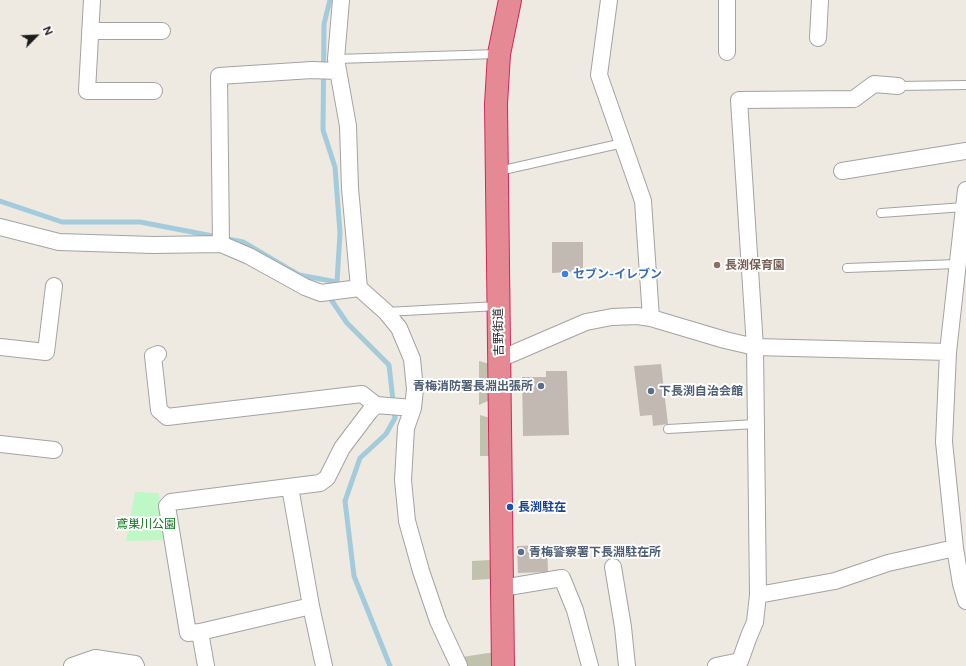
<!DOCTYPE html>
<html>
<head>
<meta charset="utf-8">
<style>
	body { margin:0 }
	#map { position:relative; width:966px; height:666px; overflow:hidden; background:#eeeae2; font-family:Figtree,sans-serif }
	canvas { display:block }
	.north { position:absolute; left:16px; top:16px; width:40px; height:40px; -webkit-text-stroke:3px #fff; paint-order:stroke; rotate:66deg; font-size:11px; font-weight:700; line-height:16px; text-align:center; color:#1c1c1c }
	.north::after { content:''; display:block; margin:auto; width:14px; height:18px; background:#1c1c1c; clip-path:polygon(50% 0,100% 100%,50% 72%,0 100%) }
</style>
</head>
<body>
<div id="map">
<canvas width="966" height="666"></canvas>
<div class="north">N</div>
</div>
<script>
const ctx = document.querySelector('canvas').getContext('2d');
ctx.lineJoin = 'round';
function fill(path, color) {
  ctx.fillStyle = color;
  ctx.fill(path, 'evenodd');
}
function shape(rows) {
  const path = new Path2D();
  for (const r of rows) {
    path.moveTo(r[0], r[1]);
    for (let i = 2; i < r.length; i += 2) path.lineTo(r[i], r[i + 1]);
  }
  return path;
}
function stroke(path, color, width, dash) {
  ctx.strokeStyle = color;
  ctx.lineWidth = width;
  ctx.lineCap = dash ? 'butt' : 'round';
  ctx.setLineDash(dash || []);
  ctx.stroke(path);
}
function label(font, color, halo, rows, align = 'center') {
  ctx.font = font + ' Figtree,"Noto Sans JP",sans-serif';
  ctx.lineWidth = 4;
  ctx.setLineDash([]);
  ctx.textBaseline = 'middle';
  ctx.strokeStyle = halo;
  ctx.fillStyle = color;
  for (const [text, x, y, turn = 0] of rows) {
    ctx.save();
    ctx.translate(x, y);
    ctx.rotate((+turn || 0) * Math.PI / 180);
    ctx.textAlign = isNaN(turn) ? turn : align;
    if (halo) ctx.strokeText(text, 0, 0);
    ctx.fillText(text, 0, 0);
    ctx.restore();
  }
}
fill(shape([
	[479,361,490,364,490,400,479,405],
	[480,415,490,418,491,456,480,456],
	[491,560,491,579,472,580,472,561],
	[488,653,492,653,493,666,466,666,462,657]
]), '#c1c2ae');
fill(shape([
	[135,492,159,493,164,540,126,541]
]), '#bff8c7');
stroke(shape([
	[330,0,324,24,323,130,335,167,340,233,337,282,332,301,347,323,389,365,395,418,386,434,360,458,345,501,354,576,390,666],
	[0,201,62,222,140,222,218,237],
	[228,239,243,242,299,275,337,282]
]), '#a3cbdb', 5);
fill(shape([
	[552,242,583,242,583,271,552,273],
	[661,364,668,424,653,426,652,415,640,416,634,366],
	[546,371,567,371,569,435,523,436,522,377,546,377],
	[547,545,548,572,518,573,517,546]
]), '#c2bab2');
const lane = shape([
	[336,59,498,54],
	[898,86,966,85],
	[499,171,623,143],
	[881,213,964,207],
	[847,268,957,264],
	[386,312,498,306],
	[668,429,756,424]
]);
const street = shape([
	[92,0,87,91,154,91],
	[341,0,336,59,348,126,350,188,359,288],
	[609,0,599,75,643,201,651,318],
	[727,0,727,52],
	[90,31,162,31],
	[818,38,820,0],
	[842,171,966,151],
	[966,190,948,352,944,442,955,548,961,584,966,601],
	[0,227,59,242,153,245,221,244,249,256,305,287,321,293,359,288,386,312,399,328,412,359,415,389,413,408,406,428,403,480,407,521,421,571,438,621,459,666],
	[221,244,219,76,312,70,337,71],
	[0,347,46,352,54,286],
	[158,354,153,356,159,410,167,417,362,394,376,405],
	[500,359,586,322,612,317,637,316,651,318,725,340,755,347,948,352],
	[0,444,54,450],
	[290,487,311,606,324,666],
	[613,567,623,627,627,666],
	[502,588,562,578,575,610,590,666],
	[758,595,835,581,888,563,955,548],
	[311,606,200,632,188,633,167,506,171,502,320,483,327,478,342,448,351,436,370,411,376,405,413,408],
	[200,632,206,666],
	[72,666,95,658,135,664,136,666],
	[716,666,740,661,749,636,755,622,758,595,755,347,739,100,854,99,874,84,898,86]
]);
const highway = shape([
	[503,666,496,104,499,54,510,0]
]);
stroke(lane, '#a3a3a3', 10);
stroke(street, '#a3a3a3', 18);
stroke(highway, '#d52657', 24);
stroke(lane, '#fff', 8);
stroke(street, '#fff', 16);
stroke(highway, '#e58a95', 22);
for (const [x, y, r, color] of [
	[717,265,4,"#8d6e63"],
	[565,274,4,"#3f7fe0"],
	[541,386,4,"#5c6f8a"],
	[651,391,4,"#5c6f8a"],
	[510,507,4,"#1a4fb4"],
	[521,552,4,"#5c6f8a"]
]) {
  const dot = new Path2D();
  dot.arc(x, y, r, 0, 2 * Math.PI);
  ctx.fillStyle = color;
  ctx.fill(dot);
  stroke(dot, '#fff', 1.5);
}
label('bold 12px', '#785e54', '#fff', [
	["長渕保育園",725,265]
], 'left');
label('bold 12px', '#366cbe', '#fff', [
	["セブン-イレブン",573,274]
], 'left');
label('12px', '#1c1c1c', '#fff', [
	["吉野街道",499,332,-91]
]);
label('bold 12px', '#4e5e75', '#fff', [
	["青梅消防署長淵出張所",533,386,"right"],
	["下長渕自治会館",659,391],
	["青梅警察署下長淵駐在所",529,552]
], 'left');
label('bold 12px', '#164399', '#fff', [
	["長渕駐在",518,507]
], 'left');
label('12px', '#0d781c', '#fff', [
	["鳶巣川公園",146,524]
]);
</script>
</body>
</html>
